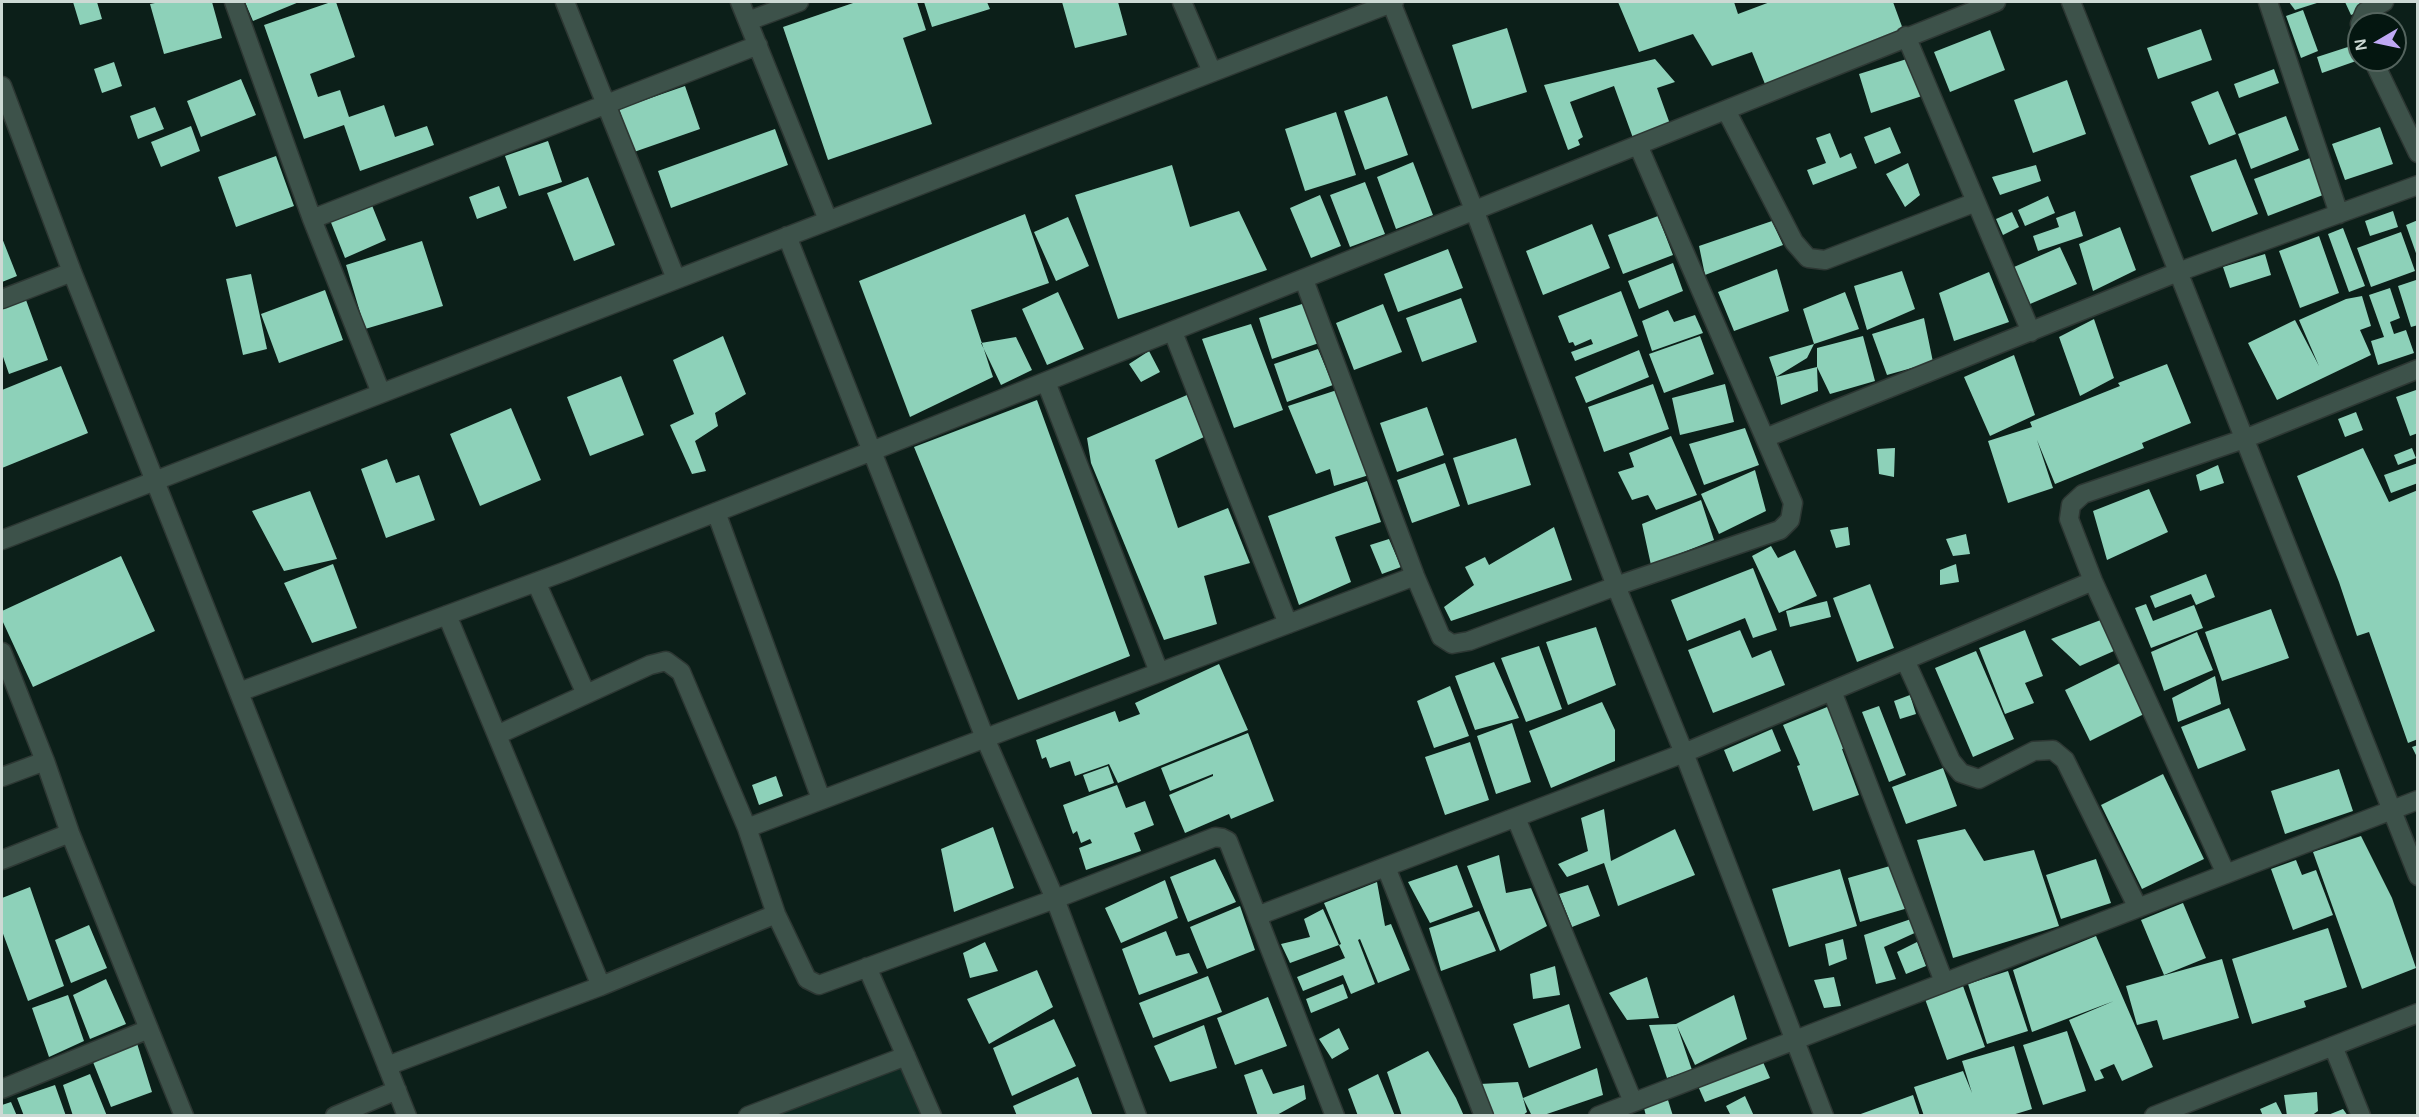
<!DOCTYPE html>
<html>
<head>
<meta charset="utf-8">
<style>
	body { margin:0 }
	#map { position:relative; width:2419px; height:1117px; overflow:hidden; background:#0c1f19; font-family:Arial,sans-serif }
	canvas { display:block }
	.frame { position:absolute; inset:0; border:3px solid #cdd9d4; pointer-events:none }
	.north { position:absolute; left:2347px; top:12px; width:60px; height:60px; box-sizing:border-box; background:#041610; border:2px solid #54645e; border-radius:50%; rotate:261deg; font-size:16px; font-weight:700; line-height:24px; text-align:center; color:#cdd9d4 }
	.north::after { content:''; display:block; margin:auto; width:21px; height:27px; background:#bfa9f4; clip-path:polygon(50% 0,100% 100%,50% 72%,0 100%) }
</style>
</head>
<body>
<div id="map">
<canvas width="2419" height="1117"></canvas>
<div class="frame"></div>
<div class="north">N</div>
</div>
<script>
const ctx = document.querySelector('canvas').getContext('2d');
ctx.lineJoin = 'round';
function fill(path, color) {
  ctx.fillStyle = color;
  ctx.fill(path, 'evenodd');
}
function shape(rows) {
  const path = new Path2D();
  for (const r of rows) {
    path.moveTo(r[0], r[1]);
    for (let i = 2; i < r.length; i += 2) path.lineTo(r[i], r[i + 1]);
  }
  return path;
}
function stroke(path, color, width, dash) {
  ctx.strokeStyle = color;
  ctx.lineWidth = width;
  ctx.lineCap = dash ? 'butt' : 'round';
  ctx.setLineDash(dash || []);
  ctx.stroke(path);
}
fill(shape([
	[904,1067,924,1116,769,1116]
]), '#0e2a22');
fill(shape([
	[73,2,97,2,102,19,80,25],
	[160,2,212,2,222,38,164,54,150,4],
	[245,2,299,2,253,21],
	[331,2,336,2,355,57,310,74,318,97,340,90,349,117,384,105,395,137,427,126,434,145,360,171,344,125,304,139,264,25],
	[856,2,917,2,926,30,903,38,932,124,828,160,783,27],
	[924,2,987,2,990,9,932,27],
	[1062,2,1118,2,1127,35,1075,48],
	[1618,2,1734,2,1738,14,1770,2,1893,2,1904,32,1767,89,1752,52,1712,66,1693,34,1639,52],
	[2289,2,2320,2,2295,10],
	[2345,2,2361,2,2364,10,2351,15],
	[2303,10,2318,51,2301,58,2286,16],
	[1507,28,1527,92,1472,109,1452,45],
	[2201,29,2212,60,2158,79,2147,48],
	[1990,30,2005,70,1950,92,1934,52],
	[2354,45,2359,60,2322,73,2317,57],
	[1910,58,1922,96,1871,113,1859,74],
	[1655,59,1675,82,1657,88,1670,124,1633,138,1614,86,1570,102,1583,137,1578,140,1580,145,1568,150,1544,85],
	[114,62,122,86,102,93,94,69],
	[2274,69,2279,83,2239,98,2234,84],
	[241,79,256,115,201,137,187,101],
	[2067,80,2086,134,2033,153,2014,100],
	[685,86,700,129,634,152,619,109],
	[2218,91,2236,134,2209,145,2191,102],
	[1387,96,1408,155,1365,170,1344,111],
	[155,107,164,129,138,139,130,116],
	[1336,112,1356,175,1305,191,1285,129],
	[2286,116,2299,150,2251,169,2238,134],
	[191,126,200,151,161,167,151,142],
	[1890,127,1901,153,1875,164,1864,137],
	[2380,127,2393,164,2345,180,2332,144],
	[775,129,788,165,671,208,658,171],
	[1830,133,1840,158,1851,153,1857,168,1813,185,1807,170,1826,163,1816,138],
	[548,141,562,182,519,196,505,156],
	[276,156,294,206,236,227,218,177],
	[2310,158,2323,195,2268,216,2254,179],
	[2236,159,2258,214,2212,232,2190,176],
	[1413,162,1433,215,1396,229,1377,177],
	[1908,163,1920,195,1905,207,1886,174],
	[1172,165,1190,227,1239,211,1267,270,1118,319,1075,195],
	[2036,165,2041,181,2000,195,1992,177],
	[588,177,615,245,574,261,547,193],
	[1365,182,1385,234,1350,247,1330,195],
	[499,186,507,208,477,219,469,197],
	[1320,195,1341,246,1311,258,1290,208],
	[2048,196,2055,213,2025,226,2018,210],
	[371,203,386,240,345,258,330,220],
	[2075,211,2083,236,2038,251,2033,236,2059,227,2056,218],
	[2393,211,2398,227,2370,236,2365,221],
	[2012,212,2019,227,2003,235,1996,219],
	[1025,214,1049,283,971,310,993,377,910,417,859,281],
	[1658,216,1673,255,1623,274,1608,235],
	[1068,217,1089,266,1056,281,1034,232],
	[2418,220,2418,256,2417,256,2406,225],
	[1772,221,1783,245,1705,275,1699,246],
	[1592,224,1610,268,1543,295,1526,251],
	[2120,227,2136,270,2093,291,2079,244],
	[2343,228,2365,286,2349,292,2328,234],
	[2401,232,2415,271,2371,287,2357,248],
	[2319,236,2339,293,2300,308,2279,251],
	[2,238,17,276,2,282],
	[422,241,443,306,365,329,346,265],
	[2060,247,2077,284,2030,304,2014,267],
	[1448,249,1463,288,1398,312,1384,274],
	[2265,254,2271,275,2230,288,2223,267],
	[1673,263,1683,291,1639,309,1628,281],
	[1777,269,1789,311,1734,331,1718,292],
	[1902,271,1915,309,1867,330,1854,286],
	[1989,272,2009,322,1954,341,1939,293],
	[251,274,267,349,243,355,226,279],
	[2416,280,2418,286,2418,325,2411,327,2398,286],
	[2390,288,2400,318,2390,322,2394,334,2406,330,2414,353,2378,365,2371,341,2384,337,2369,295],
	[325,290,343,340,279,363,261,314],
	[1621,291,1638,336,1575,361,1571,352,1593,344,1591,339,1575,346,1573,342,1569,343,1558,316],
	[1058,292,1084,349,1047,365,1022,309],
	[1845,292,1859,329,1814,344,1807,358,1776,377,1769,357,1814,344,1803,309],
	[2362,296,2371,326,2360,330,2371,355,2277,400,2248,343,2295,320,2319,366,2299,320,2346,299],
	[1461,298,1477,342,1422,362,1406,318],
	[26,300,48,360,9,374,2,354,2,309],
	[1305,303,1319,343,1272,359,1259,318],
	[1383,304,1402,352,1354,370,1336,323],
	[1668,310,1674,322,1695,315,1703,333,1652,351,1642,321],
	[1924,318,1933,362,1887,375,1872,334],
	[2094,319,2114,378,2080,396,2059,337],
	[1251,324,1283,410,1234,428,1202,339],
	[723,336,746,394,715,413,718,426,695,441,706,471,692,474,670,425,694,414,673,360],
	[1700,336,1714,374,1664,393,1649,354],
	[1863,336,1875,381,1830,394,1817,367,1818,391,1781,405,1776,377,1817,367,1817,348],
	[1016,337,1032,370,1001,385,981,343],
	[1318,349,1333,385,1287,402,1274,364],
	[1639,350,1649,377,1586,403,1575,377],
	[1149,351,1160,372,1141,382,1129,364],
	[2014,355,2035,415,1990,436,1964,377],
	[2167,364,2191,423,2142,443,2144,448,2055,484,2037,440,2053,488,2008,503,1988,441,2032,427,2030,422,2120,386,2118,383],
	[61,366,88,433,2,468,2,390],
	[621,376,644,435,590,456,567,397],
	[1653,384,1669,429,1604,452,1588,407],
	[1725,384,1734,422,1680,435,1672,398],
	[1337,390,1369,475,1334,486,1330,469,1316,474,1288,406],
	[2416,390,2418,433,2410,436,2396,397],
	[1187,395,1204,437,1155,460,1178,528,1228,508,1250,563,1204,576,1217,624,1164,640,1091,463,1087,438],
	[1037,400,1130,656,1018,700,914,447],
	[1427,407,1444,455,1397,472,1380,423],
	[511,408,541,480,480,506,450,434],
	[2356,412,2363,430,2345,437,2338,419],
	[1745,428,1759,465,1704,485,1689,444],
	[1671,436,1697,495,1656,510,1648,495,1632,500,1618,472,1634,467,1629,453],
	[1516,438,1531,485,1468,505,1453,458],
	[1895,448,1894,477,1879,474,1877,449],
	[2363,448,2389,502,2418,490,2418,739,2408,743,2369,632,2357,636,2339,582,2297,476],
	[2412,448,2416,458,2398,465,2394,455],
	[387,459,396,483,419,475,435,520,386,538,361,469],
	[1445,463,1460,506,1412,523,1397,480],
	[2418,463,2418,483,2391,493,2384,475],
	[2218,465,2224,483,2200,491,2196,475],
	[1755,470,1766,511,1719,534,1701,494],
	[1367,481,1381,522,1335,537,1351,582,1299,605,1268,516],
	[2149,489,2168,532,2107,560,2093,511],
	[310,491,337,559,284,571,252,511],
	[1701,500,1714,540,1651,565,1642,524],
	[1554,527,1572,580,1451,621,1444,607,1474,585,1465,567,1485,557,1489,565],
	[1848,527,1850,545,1836,548,1830,530],
	[1966,534,1970,554,1953,556,1946,539],
	[1389,539,1401,567,1382,574,1370,545],
	[1771,546,1778,558,1795,550,1817,596,1779,613,1752,556],
	[121,556,155,631,33,687,2,620,2,611],
	[333,564,357,628,312,643,284,583],
	[1956,564,1959,582,1940,585,1940,570],
	[1753,568,1777,630,1753,638,1745,618,1687,641,1671,600],
	[2206,574,2215,597,2196,605,2191,594,2155,608,2150,596],
	[1870,584,1894,648,1857,662,1833,598],
	[1827,601,1831,617,1790,627,1786,611],
	[2146,604,2153,621,2194,605,2203,628,2151,648,2135,608],
	[2271,609,2289,658,2222,681,2205,632],
	[2106,618,2123,647,2080,666,2051,639],
	[1596,627,1616,685,1568,705,1546,642],
	[1740,630,1752,658,1771,650,1785,685,1713,713,1688,650],
	[2025,630,2043,676,2025,683,2034,703,2005,714,1979,648],
	[2197,632,2213,670,2164,691,2151,652],
	[1539,646,1562,709,1526,722,1501,658],
	[1976,651,2014,739,1973,757,1935,668],
	[1494,662,1519,718,1475,730,1455,676],
	[2120,663,2144,714,2090,741,2065,690],
	[1219,664,1248,730,1118,783,1109,764,1075,776,1070,761,1050,768,1046,757,1042,759,1036,740,1115,711,1119,722,1140,714,1135,703],
	[2215,676,2221,704,2178,722,2172,698],
	[1450,686,1469,736,1434,748,1417,701],
	[1910,695,1916,714,1900,719,1894,701],
	[1602,702,1615,730,1615,761,1551,788,1529,731],
	[1832,705,1849,747,1842,749,1859,795,1813,811,1797,766,1800,765,1783,725],
	[1879,706,1906,775,1889,782,1862,712],
	[2229,708,2246,750,2198,769,2181,727],
	[1512,723,1531,782,1496,794,1477,736],
	[1772,729,1781,751,1733,772,1724,750],
	[1248,733,1274,801,1231,819,1229,814,1185,833,1169,795,1213,776,1213,774,1170,791,1161,768],
	[1470,742,1489,800,1445,815,1425,757],
	[2418,745,2418,759,2412,747],
	[1108,766,1114,783,1089,792,1083,775],
	[1943,768,1957,806,1906,824,1892,787],
	[2339,769,2353,811,2285,834,2271,791],
	[2163,774,2204,859,2142,889,2101,805],
	[776,776,783,796,759,805,752,785],
	[1117,785,1126,808,1145,801,1154,825,1134,833,1141,851,1086,870,1079,848,1092,843,1090,839,1081,843,1077,831,1073,834,1063,805],
	[1604,809,1611,861,1675,829,1695,875,1618,906,1604,863,1567,877,1558,864,1588,851,1581,818],
	[993,827,1014,888,954,912,941,849],
	[1965,829,1984,861,2034,850,2059,926,1953,958,1917,840],
	[2361,836,2392,898,2416,968,2362,989,2313,852],
	[1499,855,1506,893,1531,888,1547,926,1500,951,1467,866],
	[1215,859,1236,902,1188,922,1170,877],
	[2096,859,2111,903,2061,919,2046,875],
	[2296,860,2302,875,2316,870,2333,915,2293,930,2271,869],
	[1457,865,1473,907,1430,923,1408,882],
	[1890,866,1908,908,1860,922,1848,878],
	[1840,869,1857,926,1789,947,1772,889],
	[1165,880,1178,918,1121,943,1105,908],
	[1377,882,1385,926,1391,924,1410,970,1378,983,1360,939,1358,940,1375,984,1351,994,1343,975,1303,991,1297,977,1345,958,1339,945,1290,963,1281,944,1310,937,1304,919,1323,909,1339,945,1341,944,1324,903],
	[1588,885,1600,916,1572,927,1559,894],
	[30,887,64,986,28,1001,2,931,2,898],
	[2183,903,2206,958,2164,975,2141,920],
	[1240,906,1255,950,1207,969,1190,927],
	[1479,911,1496,951,1441,971,1429,928],
	[1914,918,1919,931,1884,947,1896,979,1876,984,1864,935],
	[89,925,107,968,71,983,55,940],
	[2328,928,2347,987,2304,1001,2306,1007,2252,1024,2232,959],
	[1166,931,1176,956,1189,953,1198,973,1139,995,1122,949],
	[2096,936,2153,1067,2122,1081,2114,1064,2100,1070,2104,1078,2095,1081,2069,1020,2114,1001,2032,1032,2013,970],
	[1843,939,1847,959,1829,966,1825,944],
	[985,942,998,971,970,978,963,953],
	[1917,942,1926,966,1906,974,1897,952],
	[2222,959,2239,1018,2163,1040,2157,1020,2137,1025,2126,986],
	[1555,966,1560,995,1533,999,1530,974],
	[1037,970,1053,1007,989,1044,967,999],
	[2008,971,2028,1031,1987,1044,1968,984],
	[1208,976,1222,1012,1153,1038,1139,1003],
	[1647,977,1659,1018,1627,1020,1609,993],
	[1834,977,1841,1006,1824,1008,1814,980],
	[106,979,126,1024,90,1039,73,995],
	[1343,984,1348,998,1311,1013,1306,999],
	[1963,986,1985,1047,1947,1060,1925,999],
	[68,995,84,1041,49,1057,32,1008],
	[1734,995,1747,1039,1695,1065,1677,1026,1692,1070,1667,1078,1649,1025,1676,1024],
	[1268,997,1287,1046,1235,1065,1217,1018],
	[1569,1004,1581,1048,1529,1068,1513,1024],
	[1054,1019,1076,1066,1012,1096,993,1048],
	[1204,1025,1217,1068,1170,1082,1154,1046],
	[1339,1028,1349,1049,1332,1059,1319,1039],
	[2067,1031,2086,1091,2043,1105,2023,1045],
	[136,1040,152,1092,111,1107,91,1057],
	[2014,1046,2032,1109,2009,1116,1924,1116,1914,1087,1963,1071,1972,1093,1962,1061],
	[1428,1051,1456,1098,1464,1116,1402,1116,1387,1072],
	[1763,1062,1770,1078,1705,1102,1698,1086],
	[1597,1068,1603,1095,1541,1116,1532,1116,1523,1098,1527,1112,1522,1116,1491,1116,1480,1084,1518,1082,1523,1098],
	[1262,1069,1273,1094,1304,1085,1306,1099,1275,1116,1258,1116,1244,1075],
	[90,1074,107,1116,73,1116,63,1085],
	[1378,1074,1395,1116,1358,1116,1348,1089],
	[1078,1077,1093,1116,1017,1116,1013,1106],
	[55,1085,66,1116,24,1116,17,1098],
	[2317,1092,2318,1111,2311,1116,2287,1116,2284,1095],
	[1913,1095,1920,1116,1858,1116,1858,1115],
	[1745,1096,1754,1116,1731,1116,1726,1106],
	[1668,1100,1673,1116,1646,1116,1643,1104],
	[11,1102,17,1116,2,1116,2,1105],
	[2276,1102,2283,1116,2263,1116,2260,1109],
	[2343,1109,2348,1116,2328,1116,2328,1115]
]), '#8dd1b9');
const minor = shape([
	[234,2,312,219,381,393],
	[565,2,676,279],
	[740,2,828,220],
	[1182,2,1212,72],
	[1391,2,1475,212,1616,586,1684,753,1824,1116],
	[2071,2,2418,876],
	[2268,2,2339,214],
	[748,21,799,2],
	[2360,24,2365,12,2384,2],
	[1906,36,2031,332],
	[2373,60,2418,153],
	[2,86,72,272,407,1116],
	[1726,110,1794,242,1808,258,1825,260,1976,202],
	[312,219,758,45],
	[787,236,985,738,1055,899,1137,1116],
	[1304,280,1415,576,1441,637,1452,644,1469,641,1616,586,1780,530,1790,520,1793,503,1638,145],
	[2,299,72,272],
	[1173,332,1288,624],
	[1046,382,1159,672],
	[1765,438,2178,272,2418,185],
	[716,512,821,799],
	[2,540,1394,2],
	[536,582,586,694],
	[447,615,601,986],
	[2,652,45,761,70,833,184,1116],
	[1905,660,1951,761,1961,773,1979,779,2034,751,2053,750,2065,760,2138,908],
	[1832,691,1944,982],
	[239,692,566,571,872,451,1996,2],
	[497,735,650,665,666,661,681,672,747,828,776,914,807,979,819,985,1055,899,1215,837,1222,838,1228,841,1335,1116],
	[2,777,45,761],
	[1516,818,1633,1102],
	[747,828,1415,576],
	[2,860,70,833],
	[1386,867,1484,1116],
	[2226,874,2093,581,2069,519,2071,505,2083,494,2244,439,2418,369],
	[1257,916,1684,753,2093,581],
	[867,967,932,1116],
	[2333,1046,2361,1116],
	[387,1066,601,986,776,914],
	[2,1089,149,1029],
	[335,1116,397,1090],
	[748,1116,906,1056],
	[1598,1116,2418,800],
	[2154,1116,2418,1013]
]);
stroke(minor, '#2d3733', 21);
stroke(minor, '#3d524a', 18);
</script>
</body>
</html>
